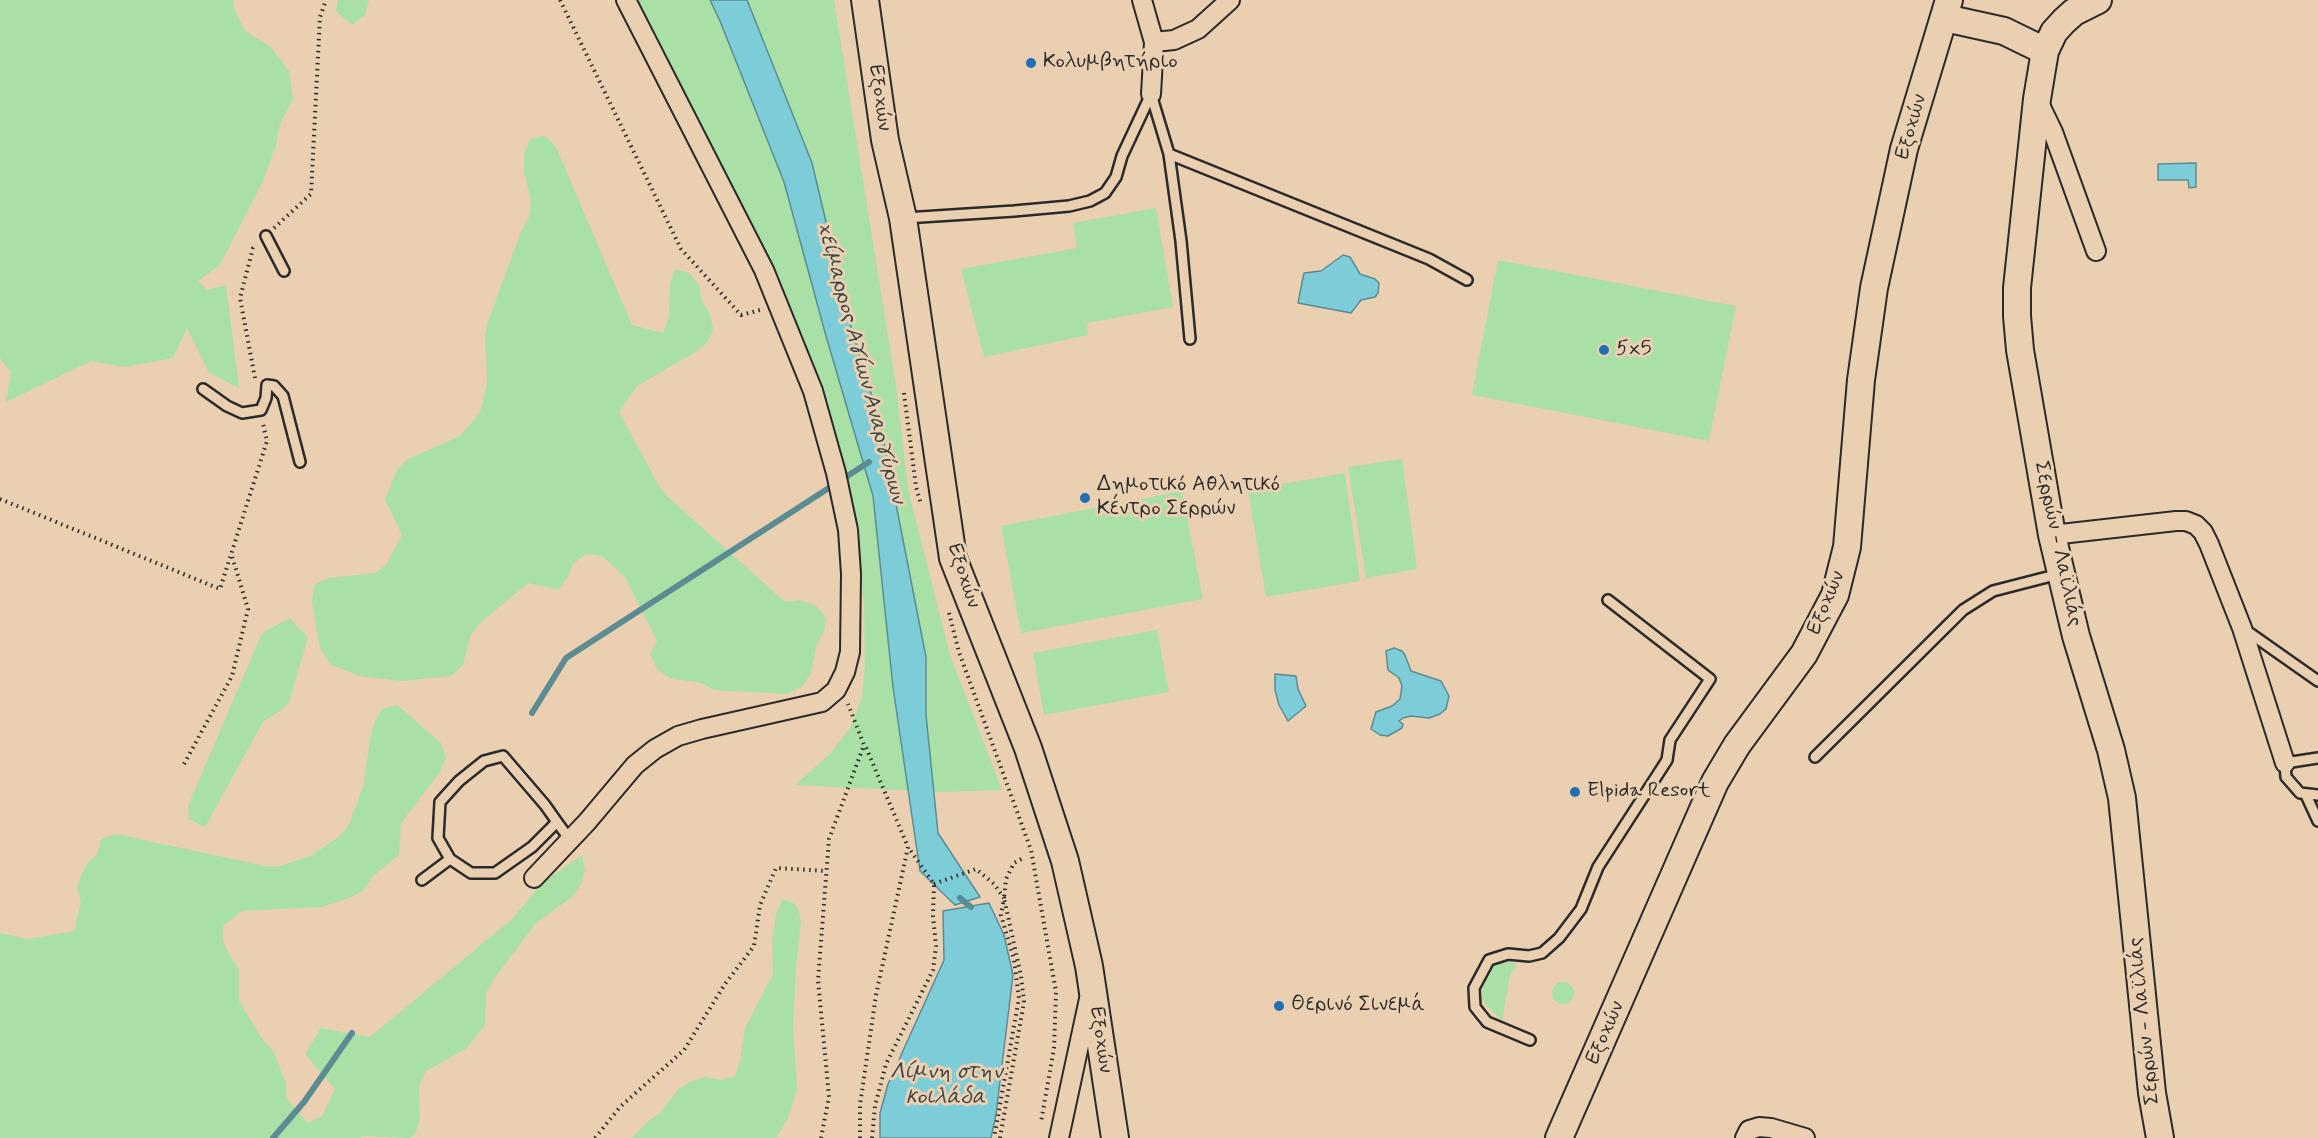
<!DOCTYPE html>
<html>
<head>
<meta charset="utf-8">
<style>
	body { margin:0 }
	canvas { display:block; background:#eacfb1 }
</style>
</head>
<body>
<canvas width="2318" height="1138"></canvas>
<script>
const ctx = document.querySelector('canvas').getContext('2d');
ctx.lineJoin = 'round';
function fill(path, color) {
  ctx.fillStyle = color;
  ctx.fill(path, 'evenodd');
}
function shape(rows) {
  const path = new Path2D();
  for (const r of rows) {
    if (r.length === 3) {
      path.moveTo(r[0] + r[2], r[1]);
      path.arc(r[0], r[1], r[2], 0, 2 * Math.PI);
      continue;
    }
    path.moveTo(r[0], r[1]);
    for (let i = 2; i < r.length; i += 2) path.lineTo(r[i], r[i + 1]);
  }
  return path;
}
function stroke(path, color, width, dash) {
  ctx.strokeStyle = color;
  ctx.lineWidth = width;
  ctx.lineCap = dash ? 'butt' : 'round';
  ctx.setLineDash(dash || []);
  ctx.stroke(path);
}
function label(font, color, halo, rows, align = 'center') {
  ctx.font = font + ' Mynerve,sans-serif';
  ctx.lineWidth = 6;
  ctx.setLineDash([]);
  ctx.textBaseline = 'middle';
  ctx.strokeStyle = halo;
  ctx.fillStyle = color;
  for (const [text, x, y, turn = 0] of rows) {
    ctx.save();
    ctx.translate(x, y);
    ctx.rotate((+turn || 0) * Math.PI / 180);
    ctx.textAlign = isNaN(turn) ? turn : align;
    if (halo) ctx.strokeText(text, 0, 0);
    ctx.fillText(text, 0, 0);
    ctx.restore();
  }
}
fill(shape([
	[0,0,234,0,233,6,245,31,271,47,289,71,293,99,280,124,275,149,262,183,220,265,198,281,207,290,226,285,239,388,209,373,187,328,173,358,124,367,91,361,6,402,11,372,0,358],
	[338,0,369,0,365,15,352,25,336,11],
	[633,0,834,0,897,392,908,489,950,655,1002,790,940,792,795,785,831,753,850,728,862,697,865,666,864,604,855,533,836,446],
	[545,136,556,147,632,325,663,333,669,316,670,284,675,269,689,273,699,285,702,301,710,314,713,329,707,343,694,353,637,386,619,412,659,486,668,497,785,602,801,600,816,606,826,618,824,632,816,646,811,674,801,687,787,694,715,690,701,683,670,678,657,669,650,654,657,641,625,577,602,556,586,554,573,564,567,578,558,590,528,583,480,623,470,636,463,665,451,676,402,681,360,676,331,665,320,649,312,601,314,585,328,578,376,573,387,563,402,535,385,499,397,470,408,459,460,436,480,413,487,383,485,336,488,321,521,232,529,217,531,201,524,171,524,154,530,139],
	[1156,208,1173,307,1087,323,1088,335,984,357,961,269,1077,248,1073,223],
	[1498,260,1736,306,1709,441,1472,395],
	[1402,459,1417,569,1366,578,1348,467],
	[1345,473,1360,581,1266,597,1248,490],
	[1182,491,1203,599,1021,633,1001,526],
	[290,618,308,638,288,705,263,722,205,827,189,819,188,806,262,633],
	[1157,630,1169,692,1044,715,1033,653],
	[397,705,441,743,446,758,440,772,401,823,399,855,372,877,363,891,349,898,321,907,242,911,223,926,223,941,230,956,239,969,239,1001,263,1040,273,1051,286,1083,286,1098,308,1123,322,1116,335,1089,305,1054,321,1028,370,1037,512,919,542,883,582,855,585,870,581,884,573,896,535,924,496,976,486,993,485,1024,467,1048,426,1071,419,1086,420,1118,416,1132,411,1138,363,1136,360,1138,0,1138,0,933,28,939,74,931,81,902,77,887,86,865,97,854,101,839,116,834,265,866,280,866,311,856,337,838,348,827,364,784,370,737,375,721,382,709],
	[783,899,797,905,801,921,796,968,793,1028,797,1089,788,1118,776,1138,632,1138,647,1122,660,1113,679,1089,692,1081,706,1077,721,1080,735,1076,740,1061,745,1028,773,974,772,944,776,913],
	[1514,961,1516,967,1510,975,1502,1021,1483,1001,1482,997,1483,984,1487,973,1495,965],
	[1563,993,11]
]), '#a8e0a5');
const water = shape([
	[710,0,747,0,812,163,851,327,880,423,926,657,926,715,938,833,980,897,955,905,920,871,893,687,873,496,826,336,784,182,720,21,710,0],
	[2196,163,2196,187,2189,188,2188,180,2158,180,2158,164,2196,163],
	[1343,255,1350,257,1360,274,1375,279,1379,283,1378,293,1375,297,1361,300,1351,313,1298,303,1304,273,1321,271,1343,255],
	[1394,648,1402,651,1405,655,1411,671,1441,681,1449,696,1446,709,1440,714,1429,718,1411,716,1403,718,1399,721,1403,724,1402,728,1388,736,1380,735,1371,729,1376,712,1392,706,1400,699,1402,686,1399,678,1388,670,1386,651,1394,648],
	[1275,674,1296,676,1298,689,1306,706,1288,721,1279,705,1275,690,1275,674],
	[989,903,1004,935,1013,975,996,1114,991,1138,880,1138,880,1113,888,1084,944,960,943,911,989,903]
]);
fill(water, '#7dcdd8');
stroke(water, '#5c8c93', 1.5);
stroke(shape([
	[532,713,566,658,869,462],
	[960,898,971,907],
	[273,1138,304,1102,352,1033]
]), '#5c8c93', 6);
const lane = shape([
	[1151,94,1169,154,1181,241,1190,339],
	[1169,154,1429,259,1467,280],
	[905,218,1014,211,1069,206,1090,201,1105,193,1116,177,1122,156,1151,94],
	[266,236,284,271],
	[203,389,227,406,242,413,261,410,266,398,267,385,274,386,283,396,300,462],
	[2244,629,2318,681],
	[1815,757,1963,610,1993,591,2059,574],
	[2318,758,2285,763,2286,777,2300,793,2318,795],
	[2306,795,2318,821],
	[557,822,532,847,495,873,471,873,450,859,438,838,440,802,459,781,484,761,503,756,545,805,557,822,570,840],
	[422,880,450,859],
	[1530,1040,1487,1022,1475,1007,1474,988,1489,960,1508,954,1529,956,1542,953,1559,938,1581,909,1598,867,1667,760,1670,740,1710,679,1608,600]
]);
const street = shape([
	[1142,0,1154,42,1151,94],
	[1154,42,1174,40,1198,29,1230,0],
	[2037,99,2053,132,2096,251],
	[2052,535,2176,521,2186,521,2196,525,2203,532,2209,544,2242,628,2285,763],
	[534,878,587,822,635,765,655,749,678,736,702,729,822,702,836,690,845,672,850,652,851,574,848,530,836,473,813,391,764,270,626,0],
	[1059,1138,1089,999],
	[1745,1138,1749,1130,1759,1127,1771,1128,1805,1138]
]);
const secondary = shape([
	[865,0,885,140,903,218,953,558,1028,748,1065,861,1089,966,1115,1138],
	[2098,0,2074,12,2064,21,2054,32,2045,51,2037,99,2017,288,2017,316,2020,350,2052,535,2076,636,2111,750,2122,798,2152,1093,2160,1138],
	[1945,18,2004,31,2045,51],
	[1559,1138,1715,782,1737,745,1804,654,1835,595,1847,547,1861,380,1874,288,1904,149,1949,0]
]);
stroke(lane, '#2b2b2b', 14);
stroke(street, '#2b2b2b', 22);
stroke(secondary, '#2b2b2b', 30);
stroke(shape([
	[560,0,681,249,741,315,760,310],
	[274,228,311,194,320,17,326,0],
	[255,378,240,298,253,248,255,246],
	[904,393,916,487,921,504],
	[0,499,220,589,267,441,263,424],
	[949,613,959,652,1031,850,1056,992,1054,1048,1041,1122],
	[184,764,232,676,248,609,231,553],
	[934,884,976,869,994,884,1004,898,1001,915,1014,960,1019,998,994,1138],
	[595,1138,620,1107,684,1050,725,984,754,946,760,905,776,868,827,871],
	[821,1138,829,1097,818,980,829,839,864,745,848,704],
	[860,1138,860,1105,876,995,908,847,865,745],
	[872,1138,875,1106,886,1064,933,970,936,946,933,916,934,884,908,847],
	[1000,1138,1024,1002,1021,976,1004,898,1006,879,1014,863,1025,857]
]), '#2b2b2b', 4, [1.5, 4.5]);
stroke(lane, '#eacfb1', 9);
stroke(street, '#eacfb1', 18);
stroke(secondary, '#eacfb1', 26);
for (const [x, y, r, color] of [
	[1031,63,6,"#1f6fb2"],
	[1604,350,6,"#1f6fb2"],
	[1085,498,6,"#1f6fb2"],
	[1575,792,6,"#1f6fb2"],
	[1279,1006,6,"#1f6fb2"]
]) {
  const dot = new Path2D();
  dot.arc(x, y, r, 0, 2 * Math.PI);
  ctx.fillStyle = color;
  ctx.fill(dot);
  stroke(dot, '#eacfb1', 2);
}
label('21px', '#2b2b2b', '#eacfb1', [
	["Κολυμβητήριο",1043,63],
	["5x5",1616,350],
	["Δημοτικό Αθλητικό",1097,486],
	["Κέντρο Σερρών",1097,510],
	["Elpida Resort",1587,792],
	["Θερινό Σινεμά",1291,1006]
], 'left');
label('21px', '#2b2b2b', '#eacfb1', [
	["Εξοχών",879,98,82],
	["Εξοχών",1912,127,-74],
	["Σερρών - Λαϊλιάς",2057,544,78],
	["Εξοχών",963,576,72],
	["Εξοχών",1827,603,-67],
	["Σερρών - Λαϊλιάς",2145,1021,-96],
	["Εξοχών",1606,1033,-66],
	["Εξοχών",1100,1040,82]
]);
label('italic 22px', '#374345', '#eacfb1', [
	["χείμαρρος Αγίων Αναργύρων",860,363,75],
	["Λίμνη στην",946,1073],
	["κοιλάδα",946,1098]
]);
</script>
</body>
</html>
